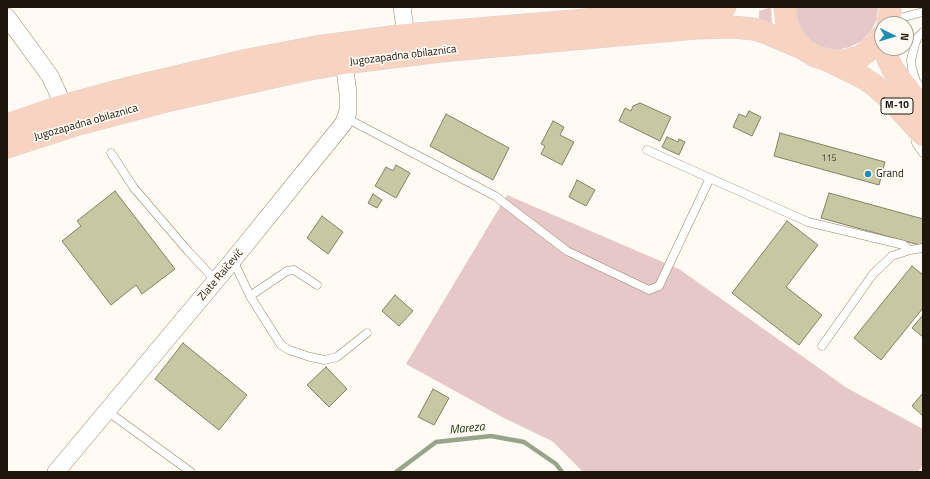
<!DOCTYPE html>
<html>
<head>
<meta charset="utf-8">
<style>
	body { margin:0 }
	#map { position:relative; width:930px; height:479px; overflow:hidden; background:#fffaf4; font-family:"Titillium Web",sans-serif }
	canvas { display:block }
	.frame { position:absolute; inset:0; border:8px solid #1e160b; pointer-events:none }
	.north { position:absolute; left:874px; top:16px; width:40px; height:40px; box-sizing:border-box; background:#fffaf4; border:1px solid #a59f97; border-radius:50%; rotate:95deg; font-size:11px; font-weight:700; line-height:16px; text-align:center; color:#1e160b }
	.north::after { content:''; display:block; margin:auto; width:14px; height:18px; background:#218cb3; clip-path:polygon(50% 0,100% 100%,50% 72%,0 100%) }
</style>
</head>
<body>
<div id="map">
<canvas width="930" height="479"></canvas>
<div class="frame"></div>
<div class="north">N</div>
</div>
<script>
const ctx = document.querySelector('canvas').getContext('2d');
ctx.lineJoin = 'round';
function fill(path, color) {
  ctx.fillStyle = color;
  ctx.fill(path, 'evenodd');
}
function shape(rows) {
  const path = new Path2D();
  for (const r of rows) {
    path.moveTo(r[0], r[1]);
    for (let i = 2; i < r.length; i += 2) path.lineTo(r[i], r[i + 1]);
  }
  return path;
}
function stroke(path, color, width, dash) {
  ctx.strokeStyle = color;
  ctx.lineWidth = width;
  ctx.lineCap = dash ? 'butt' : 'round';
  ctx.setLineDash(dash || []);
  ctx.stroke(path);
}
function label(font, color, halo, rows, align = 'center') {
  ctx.font = font + ' "Titillium Web",sans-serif';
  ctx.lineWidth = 3.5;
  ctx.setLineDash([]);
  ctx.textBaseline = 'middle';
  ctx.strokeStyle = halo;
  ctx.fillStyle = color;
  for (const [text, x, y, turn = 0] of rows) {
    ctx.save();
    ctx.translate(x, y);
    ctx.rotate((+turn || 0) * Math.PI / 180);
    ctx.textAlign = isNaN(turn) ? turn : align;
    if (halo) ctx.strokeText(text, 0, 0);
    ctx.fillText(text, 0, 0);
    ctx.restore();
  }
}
fill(shape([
	[771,7,772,25,759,22,759,11],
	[795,7,878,7,877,19,871,31,862,41,850,47,837,50,823,47,811,41,802,31,796,19],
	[507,195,679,269,847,388,923,429,923,464,918,472,583,472,552,441,504,418,406,364]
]), '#e7c8c9');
stroke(shape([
	[396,472,436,442,491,436,524,442,556,464,562,472]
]), '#97a48b', 4.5);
const building = shape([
	[640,103,671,117,660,141,619,121,625,108,631,111,633,106,640,103],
	[749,111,761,117,752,136,733,127,739,114,746,117,749,111],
	[446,114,509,148,493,180,430,146,446,114],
	[553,121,564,127,560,135,574,142,562,165,541,154,545,146,541,144,553,121],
	[780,133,885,162,879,185,774,156,780,133],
	[667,137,678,142,679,139,685,142,679,155,662,147,667,137],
	[396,165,410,173,396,198,375,186,386,167,393,171,396,165],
	[577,180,595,190,586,206,569,197,577,180],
	[115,191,175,269,142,294,136,285,111,305,62,241,81,226,77,221,115,191],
	[829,193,923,219,923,246,821,218,829,193],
	[373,194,382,200,377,208,368,203,373,194],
	[322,216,343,232,328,254,307,238,322,216],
	[787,221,818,245,786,287,822,315,799,345,732,293,787,221],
	[912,266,923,275,923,308,881,360,854,338,912,266],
	[395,295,413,311,399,326,382,311,395,295],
	[923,315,923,337,912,328,923,315],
	[183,343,247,395,219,430,155,379,183,343],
	[326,367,347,389,329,407,307,385,326,367],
	[433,389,449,398,434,425,418,417,433,389],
	[923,393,923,416,912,406,923,393]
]);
fill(building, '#c8c7a4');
stroke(building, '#828160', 1);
const service = shape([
	[892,24,904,17,923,12],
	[923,32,918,37,915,44,911,60,912,69,916,81,923,91],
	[346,118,495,196,567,251,649,290,659,286,710,178],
	[917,133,916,143,923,153],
	[647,150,808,222,904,245,910,250],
	[111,153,134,188,188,251,215,280],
	[233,260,250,296,281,345,289,350,310,357,325,360,337,357,367,333],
	[250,296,287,271,294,270,317,285],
	[822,346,873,274,892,256,910,250,923,248],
	[107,411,191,472]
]);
const minor = shape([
	[402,7,406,35],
	[7,17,50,76,58,93,62,106],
	[56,472,233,260,343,124,348,112,348,93,344,63]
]);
const primary = shape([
	[785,7,787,24,794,38,804,49,815,56,828,60,844,61,860,57,873,47,882,36],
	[888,24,890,14,890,7],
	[885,48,888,59,893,70,923,108],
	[829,61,862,77,874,85,892,101,923,135],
	[7,125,62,106,125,89,248,60,316,47,406,35,597,19,725,7],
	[7,147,78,124,166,101,300,71,344,63,441,51,696,28,731,27,754,29,764,32,804,49]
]);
stroke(service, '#978266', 9);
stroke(minor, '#978266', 18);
stroke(primary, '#d6d5d3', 23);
stroke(service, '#fff', 8);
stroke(minor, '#fff', 17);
stroke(primary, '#f9d3c1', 22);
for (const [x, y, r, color] of [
	[868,174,4,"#218cb3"]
]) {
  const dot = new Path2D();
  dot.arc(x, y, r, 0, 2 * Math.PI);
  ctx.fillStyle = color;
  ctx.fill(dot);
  stroke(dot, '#fffaf4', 1.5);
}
label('9px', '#484231', null, [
	["115",829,159]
]);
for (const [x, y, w] of [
	[897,106,32]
]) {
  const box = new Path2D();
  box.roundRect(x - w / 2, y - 8, w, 16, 3);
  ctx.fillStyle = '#fffaf4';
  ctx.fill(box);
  stroke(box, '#1e160b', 1);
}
label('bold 10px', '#1e160b', null, [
	["M-10",897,106]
]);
label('11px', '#1e160b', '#fffaf4', [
	["Jugozapadna obilaznica",403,56,-7],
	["Jugozapadna obilaznica",86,123,-16],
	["Zlate Raičević",221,275,-50]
]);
label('11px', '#1e160b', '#fffaf4', [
	["Grand",876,174]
], 'left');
label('italic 12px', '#163206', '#fffaf4', [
	["Mareza",467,429,-6]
]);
</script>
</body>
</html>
